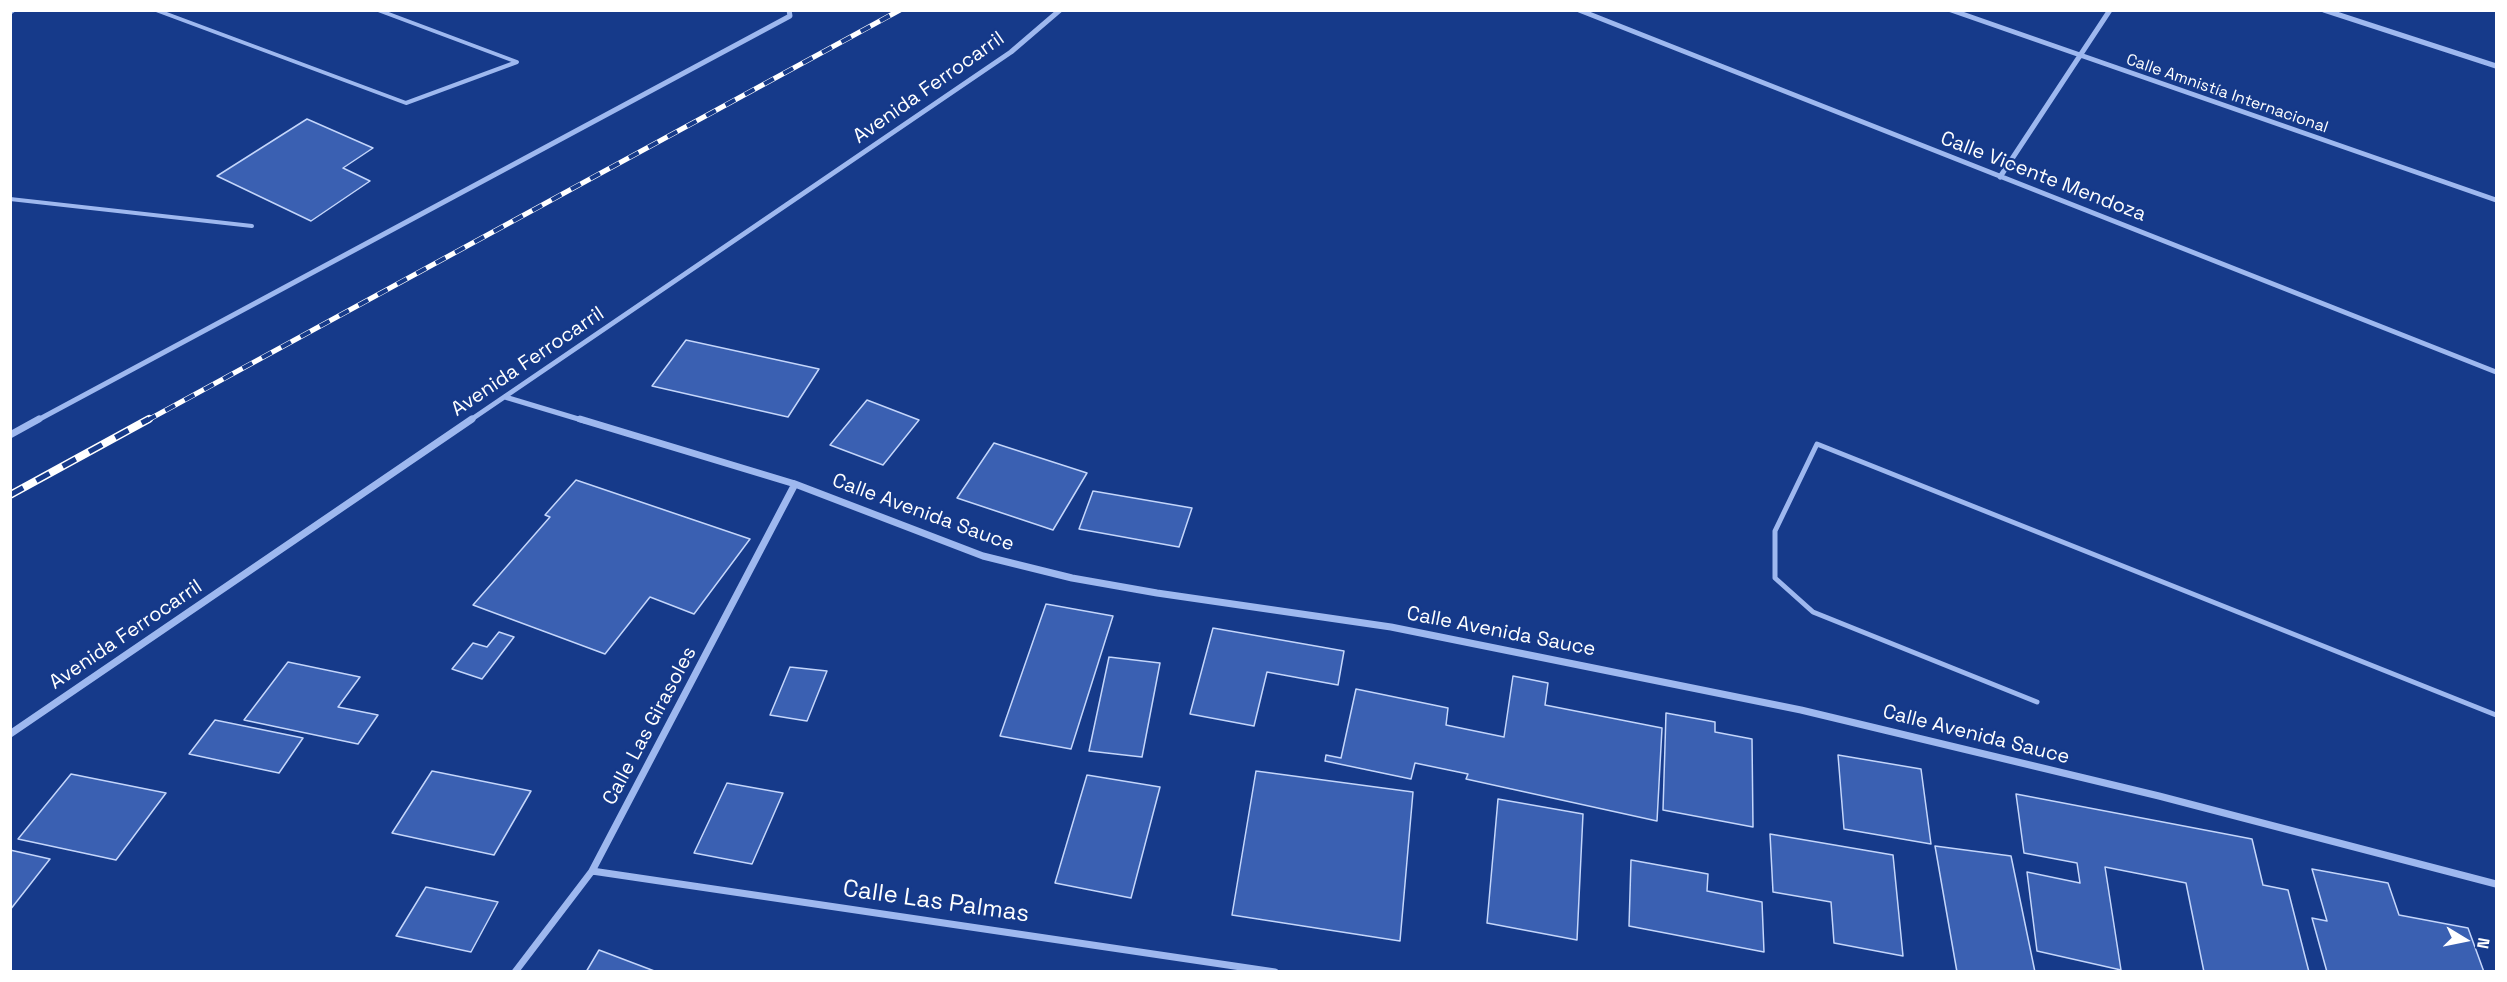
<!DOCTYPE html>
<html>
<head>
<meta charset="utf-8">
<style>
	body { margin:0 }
	#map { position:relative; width:2507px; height:982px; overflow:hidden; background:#163a8a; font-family:"Space Grotesk",sans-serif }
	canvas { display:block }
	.frame { position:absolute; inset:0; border:12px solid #fff; pointer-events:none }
	.north { position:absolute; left:2435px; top:910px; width:60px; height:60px; -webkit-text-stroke:4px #163a8a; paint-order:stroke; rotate:100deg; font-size:16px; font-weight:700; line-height:24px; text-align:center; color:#fff }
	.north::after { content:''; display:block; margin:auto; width:21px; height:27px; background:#fff; clip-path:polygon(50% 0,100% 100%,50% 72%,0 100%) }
</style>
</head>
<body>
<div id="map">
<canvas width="2507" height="982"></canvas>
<div class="frame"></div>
<div class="north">N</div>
</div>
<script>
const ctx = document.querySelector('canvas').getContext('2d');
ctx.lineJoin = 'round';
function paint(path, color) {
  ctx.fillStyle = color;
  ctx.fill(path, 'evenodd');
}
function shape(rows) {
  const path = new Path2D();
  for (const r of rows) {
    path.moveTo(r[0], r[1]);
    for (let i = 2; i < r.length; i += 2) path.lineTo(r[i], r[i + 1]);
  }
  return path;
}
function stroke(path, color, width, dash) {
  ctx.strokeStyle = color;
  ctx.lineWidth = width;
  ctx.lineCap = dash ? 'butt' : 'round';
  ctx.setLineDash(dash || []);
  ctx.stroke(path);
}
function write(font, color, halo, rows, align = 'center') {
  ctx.font = font + ' "Space Grotesk",sans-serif';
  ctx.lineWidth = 4.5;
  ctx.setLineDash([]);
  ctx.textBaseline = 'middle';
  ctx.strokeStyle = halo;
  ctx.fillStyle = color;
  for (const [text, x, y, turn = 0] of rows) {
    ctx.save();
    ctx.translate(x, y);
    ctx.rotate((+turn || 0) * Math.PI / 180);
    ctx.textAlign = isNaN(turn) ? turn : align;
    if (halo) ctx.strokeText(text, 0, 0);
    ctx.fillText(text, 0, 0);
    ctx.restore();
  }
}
const building = shape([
	[307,119,373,148,343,168,370,181,311,221,217,176,307,119],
	[686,340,819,369,788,417,652,386,686,340],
	[867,400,919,420,883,465,830,445,867,400],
	[994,443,1087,473,1053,530,957,498,994,443],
	[576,480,750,539,694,614,650,597,605,654,473,605,550,517,545,515,576,480],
	[1093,491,1192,508,1179,547,1079,529,1093,491],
	[1046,604,1113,616,1071,749,1000,736,1046,604],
	[1213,628,1344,651,1338,685,1267,672,1254,726,1190,714,1213,628],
	[499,632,514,637,482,679,452,669,473,643,487,647,499,632],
	[1109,657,1160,663,1142,757,1089,751,1109,657],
	[288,662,360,677,338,707,378,715,358,744,244,720,288,662],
	[790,667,827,671,807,721,770,715,790,667],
	[1513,676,1548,683,1545,705,1662,728,1657,821,1466,779,1468,774,1415,763,1411,779,1325,761,1326,755,1341,758,1356,689,1448,708,1446,725,1504,737,1513,676],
	[1666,713,1715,722,1715,732,1752,739,1753,827,1663,810,1666,713],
	[215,720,303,738,279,773,189,754,215,720],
	[1838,755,1921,769,1931,844,1844,829,1838,755],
	[432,771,531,791,494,855,392,833,432,771],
	[1256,771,1413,792,1400,941,1232,915,1256,771],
	[71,774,166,793,116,860,18,839,71,774],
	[1087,775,1160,787,1131,898,1055,883,1087,775],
	[727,783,783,793,752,864,694,853,727,783],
	[2016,794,2252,839,2263,885,2288,890,2309,972,2204,972,2186,883,2105,867,2121,970,2037,951,2027,872,2080,883,2077,863,2024,853,2016,794],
	[1498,799,1583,814,1577,940,1487,923,1498,799],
	[1770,834,1893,855,1903,956,1834,943,1831,902,1773,892,1770,834],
	[1935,846,2011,856,2035,972,1957,972,1935,846],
	[10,850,50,859,10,910,10,850],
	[1631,860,1708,874,1707,891,1762,902,1764,952,1629,926,1631,860],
	[2312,869,2388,883,2399,915,2468,928,2484,972,2327,972,2312,918,2327,921,2312,869],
	[426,887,498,902,471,952,396,936,426,887],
	[599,950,657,972,586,972,599,950]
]);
paint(building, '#3a60b2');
stroke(building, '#c4d6fb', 1.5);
stroke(shape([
	[156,10,406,103,517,62,378,10],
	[10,13,14,10],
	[10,199,252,226]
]), '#9eb8ef', 4);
stroke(shape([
	[2037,702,1813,612,1775,578,1775,531,1817,444,2496,715]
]), '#9eb8ef', 5);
stroke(shape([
	[1579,10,2496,372],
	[1951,10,2496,200],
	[2324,10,2496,66],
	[2000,177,2110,10],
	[505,397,585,421],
	[36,421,790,16,789,10],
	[469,421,1011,52,1060,10]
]), '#9eb8ef', 5);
stroke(shape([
	[580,419,795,484,983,556,1072,578,1157,593,1391,627,1801,710,2159,796,2496,884],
	[10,435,39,419],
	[10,734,472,419],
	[592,871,1275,972],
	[515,972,592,871,795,484]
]), '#9eb8ef', 7);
const railFar1 = shape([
	[146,421,900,10]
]);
const rail = shape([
	[10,495,149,419]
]);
stroke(railFar1, '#fff', 5);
stroke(rail, '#fff', 8);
stroke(railFar1, '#163a8a', 4, [11]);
stroke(rail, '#163a8a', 5, [15]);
write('16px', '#fff', '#163a8a', [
	["Calle Amnistía Internacional",2227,94,19]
]);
write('20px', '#fff', '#163a8a', [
	["Avenida Ferrocarril",929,88,-35],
	["Calle Vicente Mendoza",2043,177,21],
	["Avenida Ferrocarril",528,362,-34],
	["Calle Avenida Sauce",923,513,20],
	["Calle Avenida Sauce",1501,632,11],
	["Avenida Ferrocarril",126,635,-34],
	["Calle Las Girasoles",650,726,-62],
	["Calle Avenida Sauce",1976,735,14]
]);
write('24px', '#fff', '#163a8a', [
	["Calle Las Palmas",936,902,8]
]);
</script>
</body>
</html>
